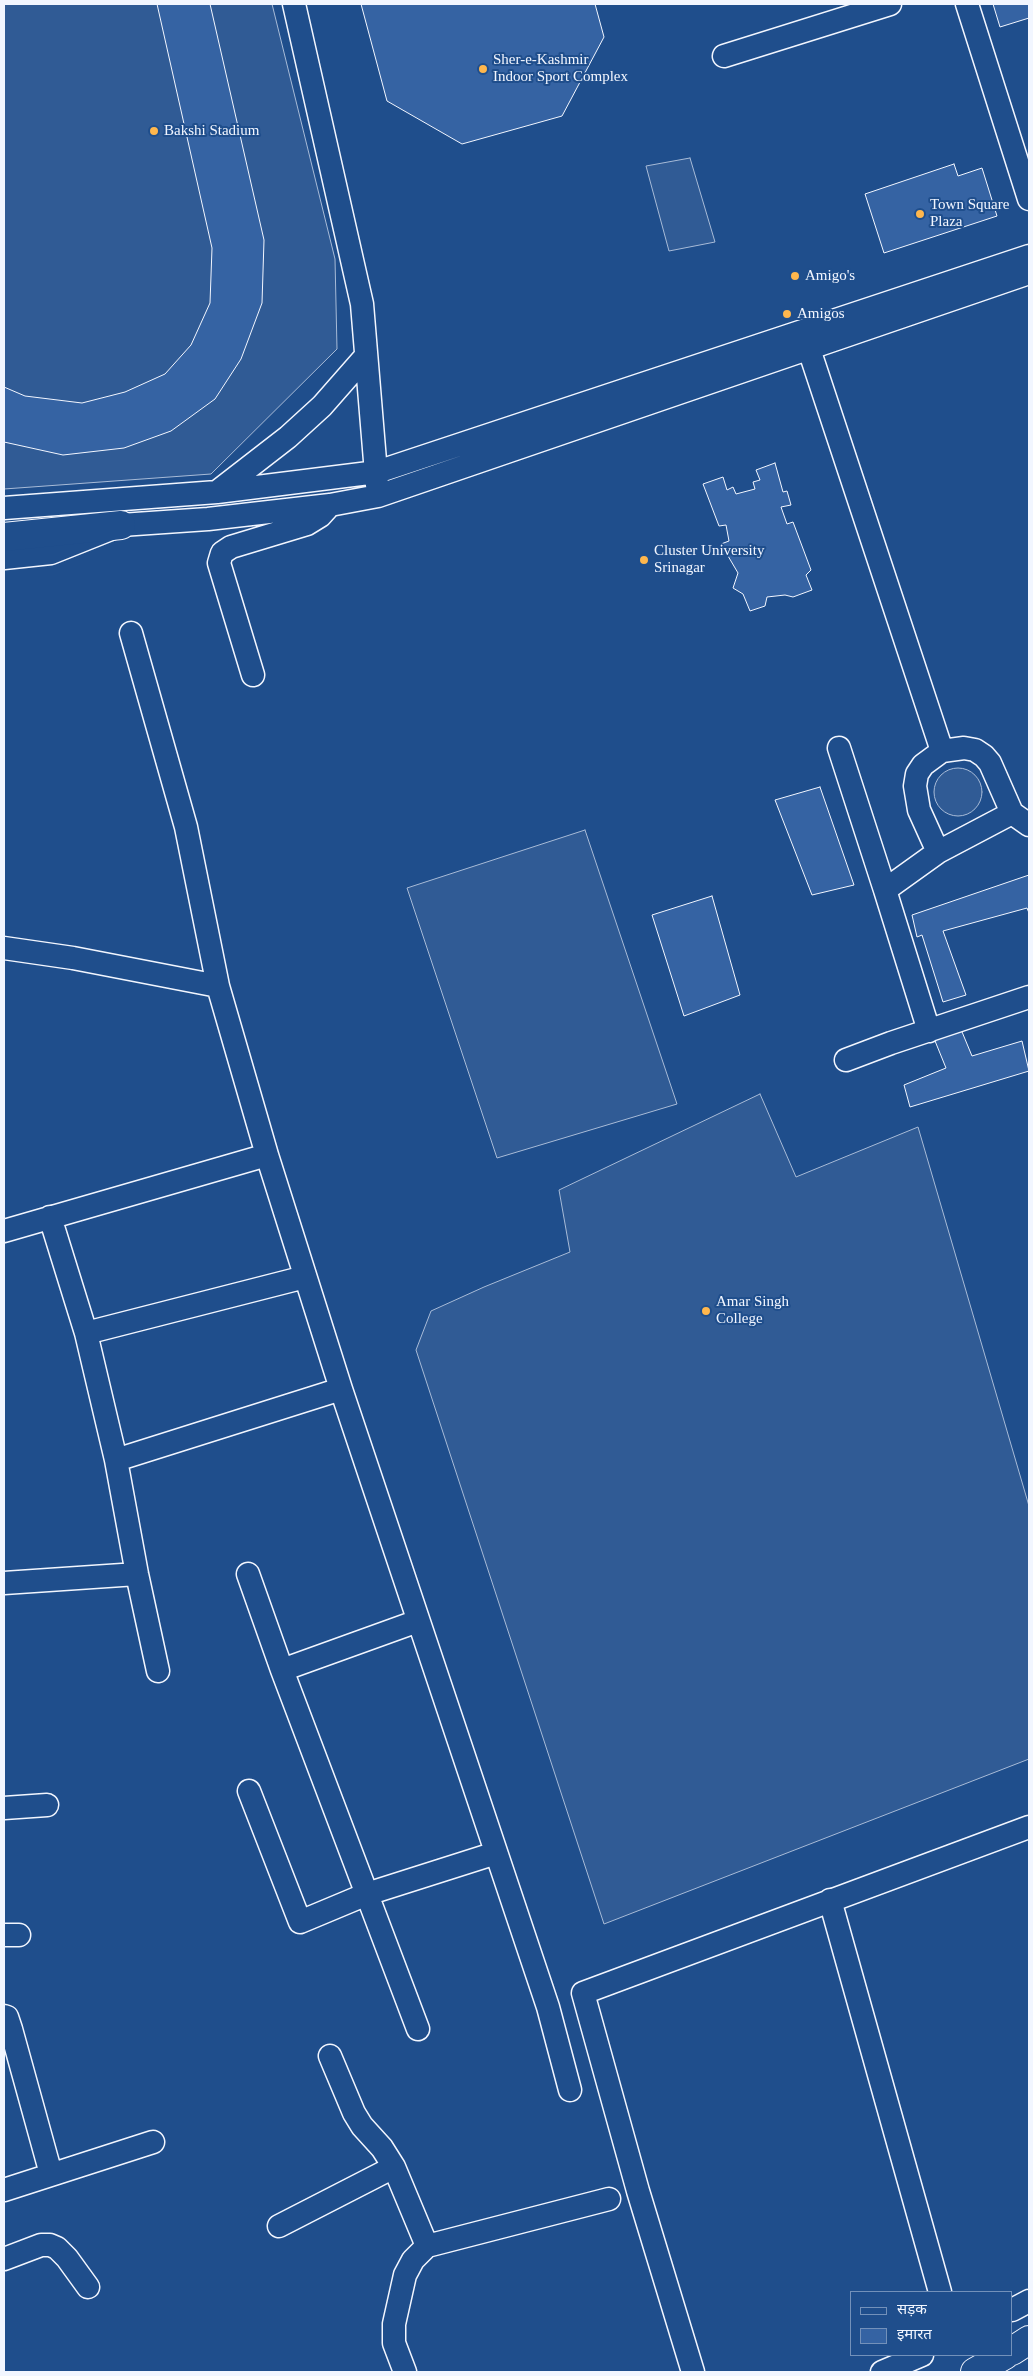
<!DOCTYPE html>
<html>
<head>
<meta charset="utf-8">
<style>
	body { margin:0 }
	#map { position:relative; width:1033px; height:2376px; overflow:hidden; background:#1f4e8c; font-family:Georgia,"Noto Sans Devanagari",serif }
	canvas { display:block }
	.frame { position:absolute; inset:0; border:5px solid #f2f6ff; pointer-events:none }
	.legend { position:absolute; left:850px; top:2291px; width:162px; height:65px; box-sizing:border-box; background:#1f4e8c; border:1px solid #7391ba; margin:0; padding:6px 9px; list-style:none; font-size:15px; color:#f2f6ff }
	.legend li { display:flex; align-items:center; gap:10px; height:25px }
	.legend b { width:25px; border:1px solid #7391ba }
</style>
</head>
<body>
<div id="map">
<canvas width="1033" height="2376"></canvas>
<div class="frame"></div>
<ul class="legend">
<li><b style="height:6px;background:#1f4e8c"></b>सड़क</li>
<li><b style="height:14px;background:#3563a3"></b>इमारत</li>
</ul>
</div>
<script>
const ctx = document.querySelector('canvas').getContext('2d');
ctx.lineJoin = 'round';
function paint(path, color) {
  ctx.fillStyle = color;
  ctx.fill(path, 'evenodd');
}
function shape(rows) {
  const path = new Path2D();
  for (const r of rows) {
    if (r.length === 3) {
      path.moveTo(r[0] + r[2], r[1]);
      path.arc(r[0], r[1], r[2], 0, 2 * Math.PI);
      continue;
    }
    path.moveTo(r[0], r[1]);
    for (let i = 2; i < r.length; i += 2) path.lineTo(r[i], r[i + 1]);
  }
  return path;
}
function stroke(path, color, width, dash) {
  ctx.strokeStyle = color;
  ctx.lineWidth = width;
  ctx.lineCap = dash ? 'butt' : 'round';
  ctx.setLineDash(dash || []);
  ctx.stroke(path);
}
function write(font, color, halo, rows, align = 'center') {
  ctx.font = font + ' Georgia,serif';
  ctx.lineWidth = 4;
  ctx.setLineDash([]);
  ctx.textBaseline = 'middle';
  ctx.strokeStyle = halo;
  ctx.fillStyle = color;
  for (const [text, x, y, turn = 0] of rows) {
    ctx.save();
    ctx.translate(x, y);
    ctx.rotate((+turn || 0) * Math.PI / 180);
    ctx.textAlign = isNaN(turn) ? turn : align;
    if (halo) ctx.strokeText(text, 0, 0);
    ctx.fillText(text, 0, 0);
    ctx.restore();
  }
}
const built = shape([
	[4,4,272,4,335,259,337,349,211,474,4,489,4,4],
	[690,158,715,242,669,251,646,166,690,158],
	[958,792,24],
	[585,830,677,1104,497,1158,407,888,585,830],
	[760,1094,796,1177,918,1127,1029,1506,1029,1759,604,1924,416,1350,431,1311,484,1287,570,1252,559,1190,760,1094]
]);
paint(built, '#305b95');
stroke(built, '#a8bbd7', 1);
const building = shape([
	[157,4,210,4,264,240,262,303,241,359,215,399,171,431,124,448,63,455,4,442,4,387,25,396,82,403,125,392,165,374,191,345,210,303,212,248,157,4],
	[361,4,595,4,604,37,562,116,462,144,387,101,361,4],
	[993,4,1029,4,1029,18,1000,27,993,4],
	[954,164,958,176,982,168,997,216,884,253,865,194,954,164],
	[775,463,783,492,787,491,791,505,781,507,787,524,793,522,811,570,806,575,812,590,793,597,785,595,767,597,765,606,750,611,743,594,733,588,738,573,721,544,729,541,726,525,719,526,703,484,723,477,727,490,733,487,736,494,755,489,753,482,760,480,756,470,775,463],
	[820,787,854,885,812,895,775,800,820,787],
	[1029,875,1029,913,1027,908,943,931,966,995,943,1002,922,935,917,937,912,915,1029,875],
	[712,896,740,995,684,1016,652,915,712,896],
	[960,1027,972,1056,1022,1041,1029,1071,910,1107,904,1085,946,1068,933,1036,960,1027]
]);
paint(building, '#3563a3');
stroke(building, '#f2f6ff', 1);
const minor = shape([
	[294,4,362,304,377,485],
	[967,4,1029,199],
	[724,56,890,4],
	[804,334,942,751],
	[217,492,288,437,322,406,365,357],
	[4,508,217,492,377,472,1029,256],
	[4,558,51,553,121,525,208,519,330,505,378,496,1029,273],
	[131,633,186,827,218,986,267,1155,341,1389,548,2007,570,2090],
	[253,675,219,563,222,553,231,547,307,524,320,516,330,505],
	[839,748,885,890],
	[938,852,919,810,915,786,917,774,923,765,942,751,964,748,975,750,984,756,990,763,1012,813],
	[4,948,73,958,218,986],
	[929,1031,885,890,938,852,1012,813,1029,825],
	[846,1060,891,1043,1029,997],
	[50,1217,86,1333,116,1460,137,1574,158,1671],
	[4,1231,267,1155],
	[86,1333,305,1277],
	[116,1460,341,1389],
	[248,1574,282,1670,418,2029],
	[4,1583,137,1574],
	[282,1670,418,1621],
	[249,1791,300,1922,367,1894,496,1853],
	[4,1808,47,1805],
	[830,1900,940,2292],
	[4,1935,19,1935],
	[4,2016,7,2017,11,2029,51,2174],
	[330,2056,354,2113,362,2126,382,2148,394,2167,427,2246,609,2199],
	[4,2190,153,2142],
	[279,2226,394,2167],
	[4,2259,41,2245,50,2245,57,2248,67,2258,88,2287],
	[1012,2310,1029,2301],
	[405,2372,394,2343,394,2324,405,2275,413,2260,427,2246],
	[693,2372,638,2191,583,1993,1029,1827],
	[882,2372,922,2355]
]);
const major = shape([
	[4,537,121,525],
	[1012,2351,1029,2340],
	[975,2372,1005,2355]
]);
stroke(minor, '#f2f6ff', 25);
stroke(major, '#f2f6ff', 30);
stroke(minor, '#1f4e8c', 22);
stroke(major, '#1f4e8c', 28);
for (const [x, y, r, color] of [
	[483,69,5,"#ffb74d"],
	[154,131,5,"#ffb74d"],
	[920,214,5,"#ffb74d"],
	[795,276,5,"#ffb74d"],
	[787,314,5,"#ffb74d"],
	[644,560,5,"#ffb74d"],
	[706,1311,5,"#ffb74d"]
]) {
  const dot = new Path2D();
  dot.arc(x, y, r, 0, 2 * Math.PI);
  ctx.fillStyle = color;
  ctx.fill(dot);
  stroke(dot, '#1f4e8c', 2);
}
write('15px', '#f2f6ff', '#1f4e8c', [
	["Sher-e-Kashmir",493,60],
	["Indoor Sport Complex",493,77],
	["Bakshi Stadium",164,131],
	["Town Square",930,205],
	["Plaza",930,222],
	["Amigo's",805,276],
	["Amigos",797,314],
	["Cluster University",654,551],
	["Srinagar",654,568],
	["Amar Singh",716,1302],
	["College",716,1319]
], 'left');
</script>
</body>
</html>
